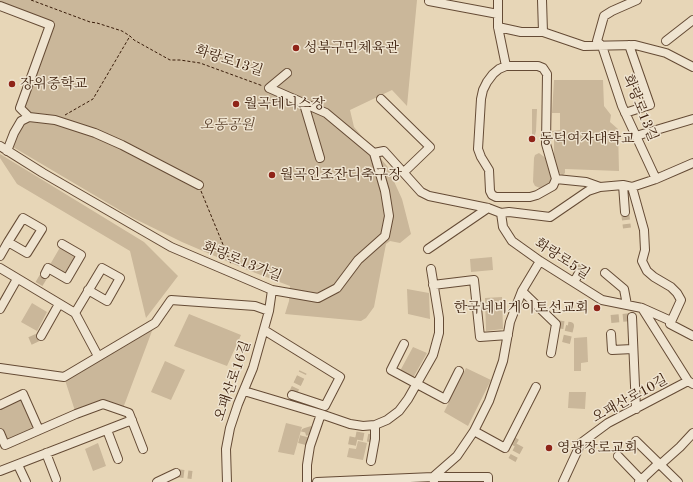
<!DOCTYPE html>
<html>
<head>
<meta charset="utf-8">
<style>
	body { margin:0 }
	canvas { display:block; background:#e7d6b7 }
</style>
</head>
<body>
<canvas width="693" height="482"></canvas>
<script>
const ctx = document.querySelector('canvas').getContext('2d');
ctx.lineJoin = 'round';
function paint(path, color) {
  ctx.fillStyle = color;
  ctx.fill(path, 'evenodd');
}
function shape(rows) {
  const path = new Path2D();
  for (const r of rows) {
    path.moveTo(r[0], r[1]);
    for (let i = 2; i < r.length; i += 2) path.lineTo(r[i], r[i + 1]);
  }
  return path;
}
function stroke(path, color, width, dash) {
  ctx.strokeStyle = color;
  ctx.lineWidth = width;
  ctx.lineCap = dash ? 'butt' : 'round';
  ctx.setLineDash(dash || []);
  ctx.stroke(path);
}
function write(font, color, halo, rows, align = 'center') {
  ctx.font = font + ' "Old Standard TT","Noto Serif KR",serif';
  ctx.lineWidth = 3;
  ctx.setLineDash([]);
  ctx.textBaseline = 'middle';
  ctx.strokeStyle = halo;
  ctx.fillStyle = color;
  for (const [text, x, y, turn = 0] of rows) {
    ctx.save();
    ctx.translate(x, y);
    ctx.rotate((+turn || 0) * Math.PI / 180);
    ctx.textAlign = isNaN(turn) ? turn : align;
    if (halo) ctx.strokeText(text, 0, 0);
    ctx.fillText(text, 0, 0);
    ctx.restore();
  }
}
paint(shape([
	[0,0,417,0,407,106,392,90,350,110,354,127,387,166,402,199,411,234,400,243,390,241,386,244,374,307,366,318,361,321,285,314,289,301,290,286,245,269,182,242,133,218,13,147,21,113,52,24,0,5],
	[554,80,603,80,604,106,611,115,610,122,618,129,619,171,565,169,565,173,563,175,559,173,554,164,554,136,552,131,560,130,560,113,552,113],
	[532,109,537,109,536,131,535,135,532,138],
	[539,153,547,159,553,179,552,182,540,188,535,186,533,182,534,158,535,155],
	[0,154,144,242,178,276,146,318,130,251,17,184,0,158],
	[62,244,81,255,67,279,48,268],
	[492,257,493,270,471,272,470,259],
	[407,289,429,293,430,319,408,314],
	[502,297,503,329,486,331,485,298],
	[32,303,47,312,37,331,21,322],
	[189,314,241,335,227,366,174,346],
	[155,323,122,411,103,404,76,414,64,377],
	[587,337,588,362,581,363,581,371,574,371,574,338],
	[413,347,427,353,413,378,400,371],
	[165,361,185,370,171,400,151,392],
	[466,368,491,380,468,426,444,412],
	[569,392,586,392,585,409,568,408],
	[23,394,39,430,5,445,0,433,0,405],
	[286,423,302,427,294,455,278,452],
	[358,441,367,443,363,460,347,457,349,448,356,449],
	[98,443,106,466,93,471,85,449]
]), '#cab79a');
stroke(shape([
	[625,212,627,228],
	[579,273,583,264],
	[39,284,45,274],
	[611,319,632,317],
	[556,324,570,326,566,343],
	[30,341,41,336],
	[292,395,303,372],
	[510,439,520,445,512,460],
	[302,444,305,432,315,429],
	[352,445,354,435,375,439],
	[176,473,192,475]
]), '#c4b194', 8, [8, 4]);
const minor = shape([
	[498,0,498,27,506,66,538,66,543,68,547,74,546,144,556,179,553,186,537,195,530,197,496,197,492,195,490,191,489,170,481,157,478,149,481,99,483,90,487,82,493,74,499,69,506,66],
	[542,0,543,32],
	[637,0,612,11,604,16,597,41,602,46,622,106,656,179],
	[429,1,498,14],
	[0,6,50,25,20,108,29,117],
	[498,27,521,32,543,32,584,46,635,45,666,53,693,67],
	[666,41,693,20],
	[287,73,269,88,326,113,374,153],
	[381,99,430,147,404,172],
	[304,104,320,158],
	[625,113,650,105,629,45],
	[636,136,693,119],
	[0,146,43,173,171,247,272,290,318,298,337,288,358,260,385,236,389,216,385,191,374,153],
	[7,151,14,133,21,121,29,117,55,120,95,133,122,145,199,185],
	[374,153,384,151,421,192,429,196,488,208,501,213,509,212,550,217,588,191,600,187,623,185,632,187,656,179,693,163],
	[556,179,586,182,600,187],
	[623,185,625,212],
	[632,187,644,230,645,250,642,261,647,271,654,277,671,287,677,293,681,300,670,324,693,336],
	[501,213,503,227,512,241,540,261,602,300,642,308,688,381,693,384],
	[428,249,488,208],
	[0,256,8,242,23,218,42,229,27,253,8,242],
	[0,268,75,313,98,356],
	[605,273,624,289,627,305],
	[45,274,48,268,67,279,81,255,62,244],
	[574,282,579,273],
	[433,285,474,280,480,337,508,335],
	[522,291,556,324,551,353],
	[642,308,671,321],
	[0,309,17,279],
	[75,313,102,268,120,278,107,301,88,290],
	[632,317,636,409],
	[264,330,340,377,325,406,292,395],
	[611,334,612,350,633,349],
	[41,336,59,304],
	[404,344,391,370,445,399,459,371],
	[0,368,64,377,155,323,171,300,255,306,269,311],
	[244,391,321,414,310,446,307,465,307,482],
	[0,405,23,394,39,430],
	[321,414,350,424,363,426,375,425,387,420,399,411,408,399,433,355,439,333,439,318,431,269],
	[107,430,118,459],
	[474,431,505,448,536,387],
	[0,433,5,445,76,414,103,404,129,413,143,449],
	[636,441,678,482],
	[46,453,56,479],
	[618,456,643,482],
	[371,461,375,439,375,425],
	[18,465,26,482],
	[0,471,132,420],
	[433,477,457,456,474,431,489,401,503,361,510,322,522,291,540,261],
	[433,477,488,477,488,482],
	[157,482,176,473],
	[227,482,226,449,230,428,238,404,253,368,269,311,272,290],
	[317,482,433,477,434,482],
	[563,482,581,443,608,423,688,381],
	[639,482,657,465,662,463,680,447,693,433]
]);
stroke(minor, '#654b35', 10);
stroke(shape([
	[31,0,90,22,97,23,122,31,130,36,134,40,170,60,180,60,200,63,263,86],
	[65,115,93,99,130,36],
	[201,191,231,264]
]), '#3a1d0a', 1, [3, 2]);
stroke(minor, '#efe4d0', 8);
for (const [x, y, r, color] of [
	[296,48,4,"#8f2418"],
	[12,84,4,"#8f2418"],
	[236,104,4,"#8f2418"],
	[532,139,4,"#8f2418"],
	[272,175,4,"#8f2418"],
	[597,308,4,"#8f2418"],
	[549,448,4,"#8f2418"]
]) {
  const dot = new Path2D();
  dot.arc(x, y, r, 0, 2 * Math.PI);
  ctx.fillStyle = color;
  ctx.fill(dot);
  stroke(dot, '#efe4d0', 1.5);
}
write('14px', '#3a1d0a', '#efe4d0', [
	["성북구민체육관",304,48],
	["장위중학교",20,84],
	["월곡테니스장",244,104],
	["동덕여자대학교",540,139],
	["월곡인조잔디축구장",280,175],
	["한국네비게이토선교회",589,308,"right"],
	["영광장로교회",557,448]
], 'left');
write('14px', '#3a1d0a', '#efe4d0', [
	["화랑로13길",229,61,18],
	["화랑로13길",640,108,68],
	["화랑로5길",562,259,33],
	["화랑로13가길",242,262,22],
	["오패산로16길",233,381,-71],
	["오패산로10길",630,399,-29]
]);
write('italic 14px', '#5e442e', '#efe4d0', [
	["오동공원",227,125]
]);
</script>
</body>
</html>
